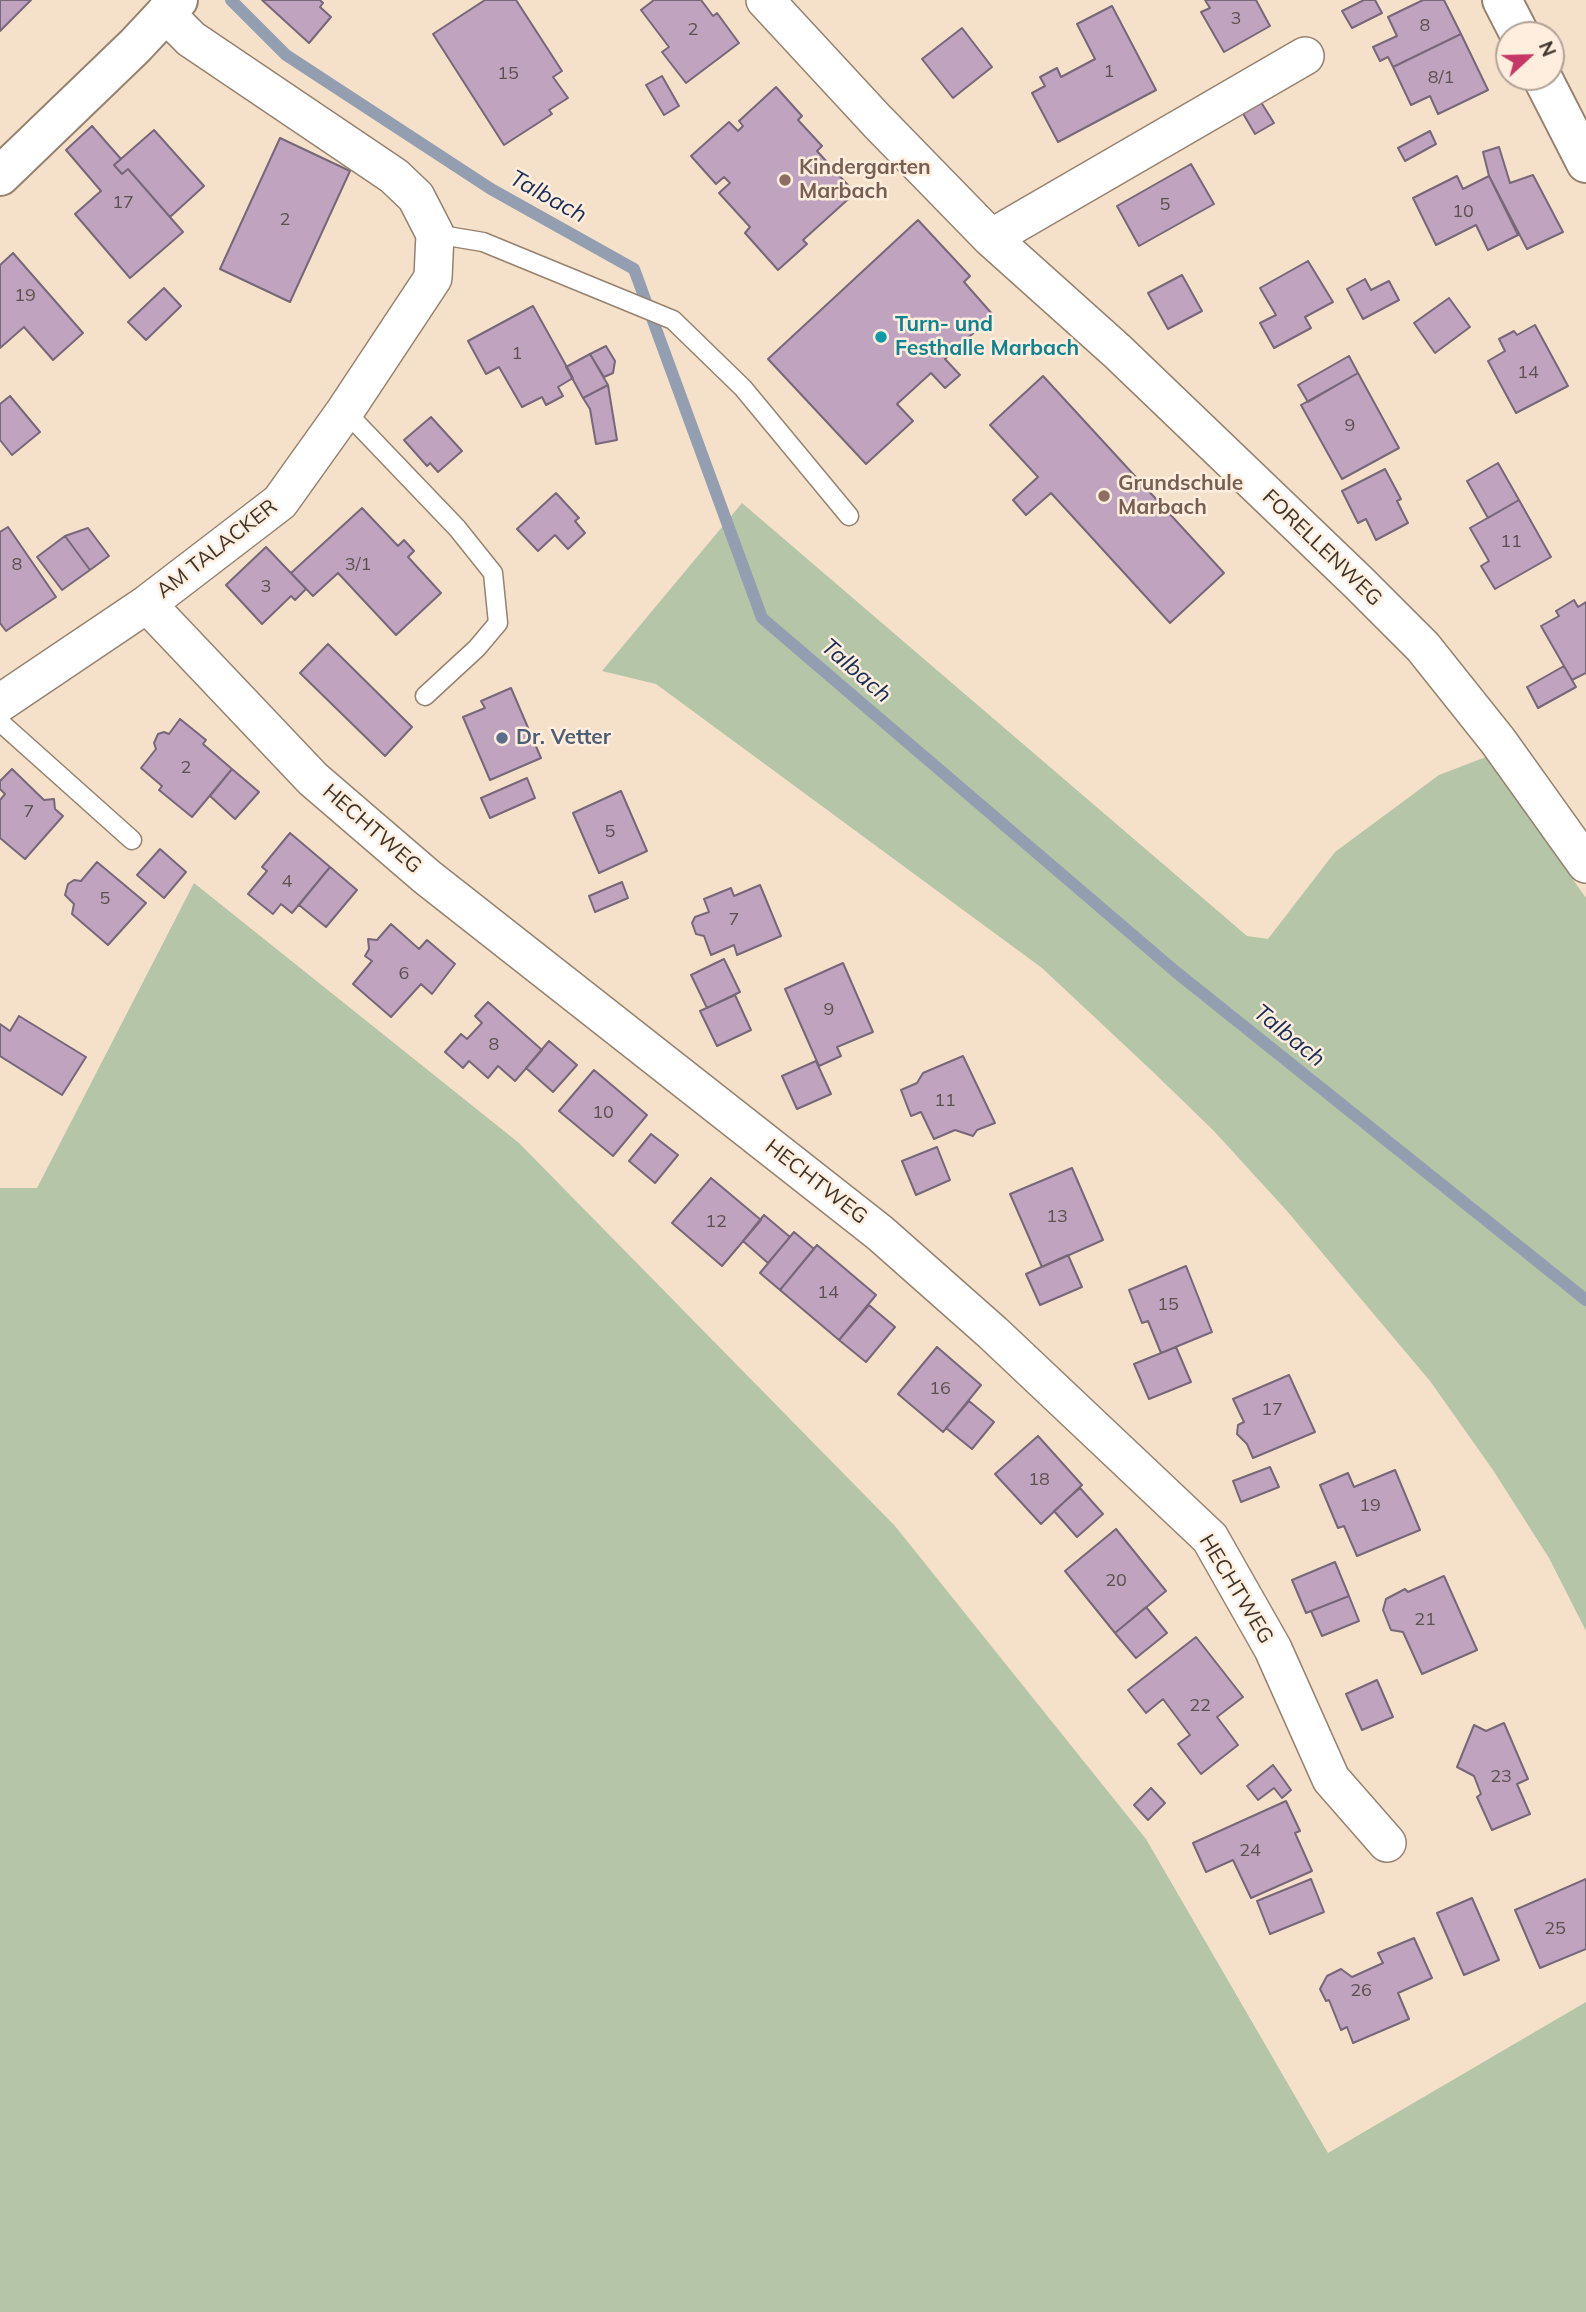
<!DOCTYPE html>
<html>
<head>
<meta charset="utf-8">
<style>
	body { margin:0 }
	#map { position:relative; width:1586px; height:2312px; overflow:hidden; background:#f5e0ca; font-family:Mulish,sans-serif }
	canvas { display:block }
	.north { position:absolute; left:1495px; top:21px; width:70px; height:70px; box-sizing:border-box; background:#fed; border:2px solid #b1a496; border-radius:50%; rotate:68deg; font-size:19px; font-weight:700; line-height:28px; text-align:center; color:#3c342b }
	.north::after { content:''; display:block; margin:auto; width:24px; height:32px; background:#c63865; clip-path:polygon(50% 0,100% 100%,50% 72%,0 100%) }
</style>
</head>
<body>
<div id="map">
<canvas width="1586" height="2312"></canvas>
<div class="north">N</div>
</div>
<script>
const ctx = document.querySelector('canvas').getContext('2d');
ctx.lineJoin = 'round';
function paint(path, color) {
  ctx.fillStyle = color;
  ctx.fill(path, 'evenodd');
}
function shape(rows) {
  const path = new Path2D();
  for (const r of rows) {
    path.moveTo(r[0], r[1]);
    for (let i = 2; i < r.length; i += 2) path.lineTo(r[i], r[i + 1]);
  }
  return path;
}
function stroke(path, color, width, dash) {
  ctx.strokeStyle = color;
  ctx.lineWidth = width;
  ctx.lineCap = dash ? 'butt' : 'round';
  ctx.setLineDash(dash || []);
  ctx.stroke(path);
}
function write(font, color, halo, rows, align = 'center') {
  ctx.font = font + ' Mulish,sans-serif';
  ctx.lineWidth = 5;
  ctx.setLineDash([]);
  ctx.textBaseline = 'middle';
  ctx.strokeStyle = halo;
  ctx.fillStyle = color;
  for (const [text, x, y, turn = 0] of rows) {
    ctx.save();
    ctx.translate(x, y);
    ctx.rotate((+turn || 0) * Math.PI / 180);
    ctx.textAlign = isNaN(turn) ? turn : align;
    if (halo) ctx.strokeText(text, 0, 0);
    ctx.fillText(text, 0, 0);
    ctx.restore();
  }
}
paint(shape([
	[742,503,1247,936,1268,939,1335,852,1439,775,1486,757,1586,898,1586,1631,1549,1558,1493,1470,1430,1381,1287,1211,1213,1130,1151,1070,1042,968,656,684,602,671],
	[194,883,519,1143,895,1526,1146,1839,1328,2153,1586,2002,1586,2312,0,2312,0,1188,37,1188]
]), '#b5c5a7');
stroke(shape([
	[231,0,286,55,491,189,634,269,762,618,1176,972,1586,1300]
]), '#939eb1', 12);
const building = shape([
	[0,0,31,0,0,31,0,0],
	[262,0,320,0,323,3,320,7,331,17,309,43,262,0],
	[485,0,516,0,562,71,553,77,568,98,549,110,552,114,504,145,433,34,485,0],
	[654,0,701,0,713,16,717,13,739,43,686,83,662,52,669,47,641,10,654,0],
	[1205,0,1256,0,1270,26,1224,52,1201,12,1210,8,1205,0],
	[1364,0,1375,0,1382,13,1352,28,1342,11,1364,0],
	[1423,0,1444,0,1461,34,1393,67,1388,57,1380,61,1373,47,1397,36,1388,17,1423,0],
	[1112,6,1156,90,1058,142,1032,93,1045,86,1040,77,1057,68,1061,77,1095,59,1077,24,1112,6],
	[962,28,992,67,953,98,922,59,962,28],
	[1461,34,1488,90,1438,114,1430,96,1411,105,1393,67,1461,34],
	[662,76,679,106,664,115,646,85,662,76],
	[776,87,802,116,798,120,822,146,817,151,855,193,803,240,807,244,778,270,745,233,750,227,719,193,730,183,724,177,716,184,691,156,729,122,738,131,743,126,739,121,776,87],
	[1259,99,1274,123,1255,134,1241,110,1259,99],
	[92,126,121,159,114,165,122,174,128,169,183,232,130,278,75,214,101,191,66,150,92,126],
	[154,130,204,186,170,217,128,169,122,174,114,165,154,130],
	[1430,131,1436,144,1405,161,1398,148,1430,131],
	[280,138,350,171,290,302,220,269,280,138],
	[1499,147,1510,183,1533,175,1563,232,1527,249,1489,176,1483,152,1499,147],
	[1191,164,1214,204,1139,246,1117,206,1191,164],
	[1457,176,1463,189,1489,176,1518,235,1488,250,1476,225,1436,245,1413,198,1457,176],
	[918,220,970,276,964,282,993,315,945,359,960,375,945,388,931,373,897,404,913,421,866,464,768,359,918,220],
	[13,253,83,333,53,360,24,327,0,348,0,265,13,253],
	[1308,261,1333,302,1305,317,1311,328,1274,348,1260,323,1276,315,1260,288,1308,261],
	[1182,275,1202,311,1168,329,1148,293,1182,275],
	[1365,279,1371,290,1389,281,1399,300,1363,319,1347,289,1365,279],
	[164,288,181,306,146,340,128,322,164,288],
	[1449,298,1470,327,1435,353,1414,323,1449,298],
	[533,306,573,378,558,387,563,396,546,405,542,397,522,407,499,367,486,374,468,341,533,306],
	[1535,325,1568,386,1516,413,1488,361,1505,351,1499,339,1514,331,1517,335,1535,325],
	[606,346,615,361,613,373,604,377,590,354,606,346],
	[590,354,608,385,583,398,566,367,590,354],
	[1349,356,1358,373,1308,402,1298,385,1349,356],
	[1358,373,1399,448,1342,479,1301,405,1358,373],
	[1043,376,1224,573,1170,623,1051,493,1026,515,1013,500,1038,477,990,425,1043,376],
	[608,385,617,440,596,444,590,409,583,398,608,385],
	[10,396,40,432,12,455,0,440,0,404,10,396],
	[431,417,462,451,438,472,430,463,427,466,404,440,431,417],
	[1498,463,1519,500,1488,518,1467,481,1498,463],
	[1385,469,1401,499,1397,501,1408,523,1376,540,1366,519,1358,523,1342,491,1385,469],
	[556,493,579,518,575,521,585,533,568,549,555,535,538,551,517,529,556,493],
	[1519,500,1551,557,1495,589,1481,566,1489,561,1470,528,1519,500],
	[362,508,398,546,404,540,414,551,408,557,441,593,396,635,338,573,313,596,291,573,362,508],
	[8,527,56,597,6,631,0,623,0,532,8,527],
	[88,528,109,556,90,570,65,536,88,528],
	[65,536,90,570,62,590,37,557,65,536],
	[266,547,306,589,295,600,291,596,262,624,226,585,266,547],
	[1574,600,1578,607,1586,602,1586,673,1572,680,1541,626,1559,616,1556,611,1574,600],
	[328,644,412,727,385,756,300,673,328,644],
	[1564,666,1576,687,1538,708,1527,687,1564,666],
	[511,688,541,758,490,780,463,717,485,708,481,701,511,688],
	[180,719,206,740,203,744,232,769,192,817,159,790,162,786,141,768,156,749,154,743,158,734,164,732,169,734,180,719],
	[12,769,44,800,54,799,55,809,63,816,25,859,0,838,0,800,5,794,0,789,0,781,12,769],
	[232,769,259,792,235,819,210,796,232,769],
	[527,778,535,798,490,818,481,798,527,778],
	[621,791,647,851,599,873,573,813,621,791],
	[290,833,330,867,292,913,281,904,273,914,248,894,267,871,262,867,290,833],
	[160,849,186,872,164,898,137,875,160,849],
	[97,862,146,903,108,945,72,914,74,904,65,895,68,884,74,880,81,881,97,862],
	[330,867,357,890,326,927,299,905,330,867],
	[622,882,628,898,595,912,589,896,622,882],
	[760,885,781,936,737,955,734,945,711,955,704,936,696,934,692,923,695,917,709,912,704,899,731,888,734,896,760,885],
	[391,924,419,949,427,940,455,964,432,994,421,984,391,1017,353,984,372,961,365,956,369,949,368,939,377,940,391,924],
	[724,959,740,992,707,1008,691,975,724,959],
	[843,963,873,1032,837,1047,841,1056,819,1066,785,989,843,963],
	[735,995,751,1030,717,1046,700,1011,735,995],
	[488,1002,542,1050,515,1081,498,1066,488,1078,469,1061,463,1068,445,1052,461,1034,467,1039,482,1023,475,1016,488,1002],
	[19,1016,86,1057,62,1095,0,1056,0,1024,10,1031,19,1016],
	[549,1041,577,1065,553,1092,526,1068,549,1041],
	[963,1056,995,1123,977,1130,973,1136,955,1130,934,1139,921,1112,911,1116,901,1090,917,1083,923,1073,963,1056],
	[816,1061,831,1094,797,1109,782,1076,816,1061],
	[594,1070,647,1115,613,1156,559,1111,594,1070],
	[651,1134,678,1155,655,1183,629,1161,651,1134],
	[937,1147,950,1180,916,1195,902,1161,937,1147],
	[1072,1168,1103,1240,1042,1267,1010,1194,1072,1168],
	[711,1178,761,1220,722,1266,672,1223,711,1178],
	[764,1215,790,1237,768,1263,743,1241,764,1215],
	[794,1232,814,1249,780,1290,760,1273,794,1232],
	[817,1245,876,1295,839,1340,780,1290,817,1245],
	[1068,1255,1082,1287,1040,1305,1026,1274,1068,1255],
	[1186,1266,1212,1332,1161,1353,1148,1321,1142,1323,1129,1290,1186,1266],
	[869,1305,895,1327,866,1362,839,1340,869,1305],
	[937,1347,981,1385,943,1432,898,1394,937,1347],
	[1176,1347,1191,1382,1149,1399,1134,1364,1176,1347],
	[1289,1375,1315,1432,1253,1458,1247,1444,1237,1434,1238,1425,1244,1422,1233,1399,1289,1375],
	[969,1401,994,1422,972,1449,946,1428,969,1401],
	[1038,1436,1082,1485,1041,1524,995,1474,1038,1436],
	[1270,1467,1279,1487,1241,1502,1233,1481,1270,1467],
	[1395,1470,1420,1530,1357,1556,1344,1526,1338,1528,1320,1485,1348,1473,1354,1487,1395,1470],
	[1080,1488,1103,1514,1077,1537,1054,1511,1080,1488],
	[1116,1529,1166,1591,1115,1633,1065,1571,1116,1529],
	[1335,1562,1349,1596,1306,1613,1292,1580,1335,1562],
	[1444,1576,1477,1650,1422,1674,1403,1632,1391,1630,1383,1610,1386,1599,1405,1589,1408,1592,1444,1576],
	[1349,1596,1359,1621,1322,1636,1311,1611,1349,1596],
	[1146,1607,1167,1633,1136,1658,1115,1633,1146,1607],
	[1196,1637,1243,1697,1217,1717,1238,1745,1201,1774,1178,1744,1190,1735,1163,1699,1146,1713,1128,1690,1196,1637],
	[1377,1680,1393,1717,1362,1730,1346,1694,1377,1680],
	[1504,1723,1528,1779,1517,1784,1530,1814,1492,1830,1477,1797,1481,1794,1474,1776,1457,1767,1474,1725,1486,1731,1504,1723],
	[1273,1765,1291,1790,1282,1798,1274,1788,1258,1800,1247,1786,1273,1765],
	[1151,1788,1165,1803,1148,1820,1134,1805,1151,1788],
	[1286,1801,1300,1831,1295,1833,1312,1871,1251,1898,1233,1860,1206,1872,1193,1843,1286,1801],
	[1311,1879,1324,1912,1270,1934,1257,1901,1311,1879],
	[1586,1879,1586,1949,1540,1968,1515,1910,1586,1879],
	[1472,1898,1499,1960,1464,1975,1437,1913,1472,1898],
	[1414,1938,1432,1978,1398,1993,1409,2019,1353,2043,1347,2027,1341,2030,1329,2000,1326,2001,1320,1989,1327,1976,1341,1969,1352,1977,1383,1963,1378,1953,1414,1938]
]);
paint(building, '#bfa3bf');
stroke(building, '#786679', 2);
const service = shape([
	[435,234,483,242,673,320,743,388,849,516],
	[345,411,457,528,493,573,498,623,477,648,425,696],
	[0,722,132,840]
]);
const minor = shape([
	[765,0,877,121,991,238,1117,351,1358,582,1423,647,1498,741,1586,864],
	[991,238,1305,56],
	[147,604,313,779,427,877,880,1233,993,1333,1210,1538,1273,1649,1331,1779,1387,1843],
	[0,703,147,604,280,502,345,411,433,278,435,234,416,197,394,176,191,39,165,13]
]);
const tertiary = shape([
	[1502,0,1520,35],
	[1542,77,1586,163]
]);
const secondary = shape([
	[0,176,135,46,178,0]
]);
stroke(service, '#95826f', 21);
stroke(minor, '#95826f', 40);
stroke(tertiary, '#95826f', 42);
stroke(secondary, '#95826f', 42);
stroke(service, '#fff', 18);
stroke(minor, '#fff', 37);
stroke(tertiary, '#fff', 38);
stroke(secondary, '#fff', 38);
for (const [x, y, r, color] of [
	[785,180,7,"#8d6e63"],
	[881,337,7,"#0f9aa8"],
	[1104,496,7,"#8d6e63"],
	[502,738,7,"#5c6f8a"]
]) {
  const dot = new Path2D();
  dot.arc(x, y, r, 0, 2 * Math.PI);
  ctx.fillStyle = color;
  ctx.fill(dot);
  stroke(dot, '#fed', 2.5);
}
write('18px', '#5d5050', null, [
	["3",1236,19],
	["8",1425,26],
	["2",693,30],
	["1",1109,72],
	["15",508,74],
	["8/1",1441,78],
	["17",123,203],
	["5",1165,205],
	["10",1463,212],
	["2",285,220],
	["19",25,296],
	["1",517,354],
	["14",1528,373],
	["9",1350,426],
	["11",1511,542],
	["8",17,565],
	["3/1",358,565],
	["3",266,587],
	["2",186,768],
	["7",29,812],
	["5",610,832],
	["4",287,882],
	["5",105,899],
	["7",734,920],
	["6",404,974],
	["9",829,1010],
	["8",494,1045],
	["11",945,1101],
	["10",603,1113],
	["13",1057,1217],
	["12",716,1222],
	["14",828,1293],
	["15",1168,1305],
	["16",940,1389],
	["17",1272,1410],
	["18",1039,1480],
	["19",1370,1506],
	["20",1116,1581],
	["21",1425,1620],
	["22",1200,1706],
	["23",1501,1777],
	["24",1250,1851],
	["25",1555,1929],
	["26",1361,1991]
]);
write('bold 21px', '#785e54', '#fed', [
	["Kindergarten",799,168],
	["Marbach",799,192],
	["Grundschule",1118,484],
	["Marbach",1118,508]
], 'left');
write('bold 21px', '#0d838f', '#fed', [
	["Turn- und",895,325],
	["Festhalle Marbach",895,349]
], 'left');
write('21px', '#3c342b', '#fed', [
	["FORELLENWEG",1322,548,44],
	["AM TALACKER",217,549,-38],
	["HECHTWEG",372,829,41],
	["HECHTWEG",816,1182,38],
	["HECHTWEG",1236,1589,59]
]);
write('bold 21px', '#4e5e75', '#fed', [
	["Dr. Vetter",516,738]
], 'left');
write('italic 23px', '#162d56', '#fed', [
	["Talbach",548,197,29],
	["Talbach",856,671,41],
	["Talbach",1289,1036,39]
]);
</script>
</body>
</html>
